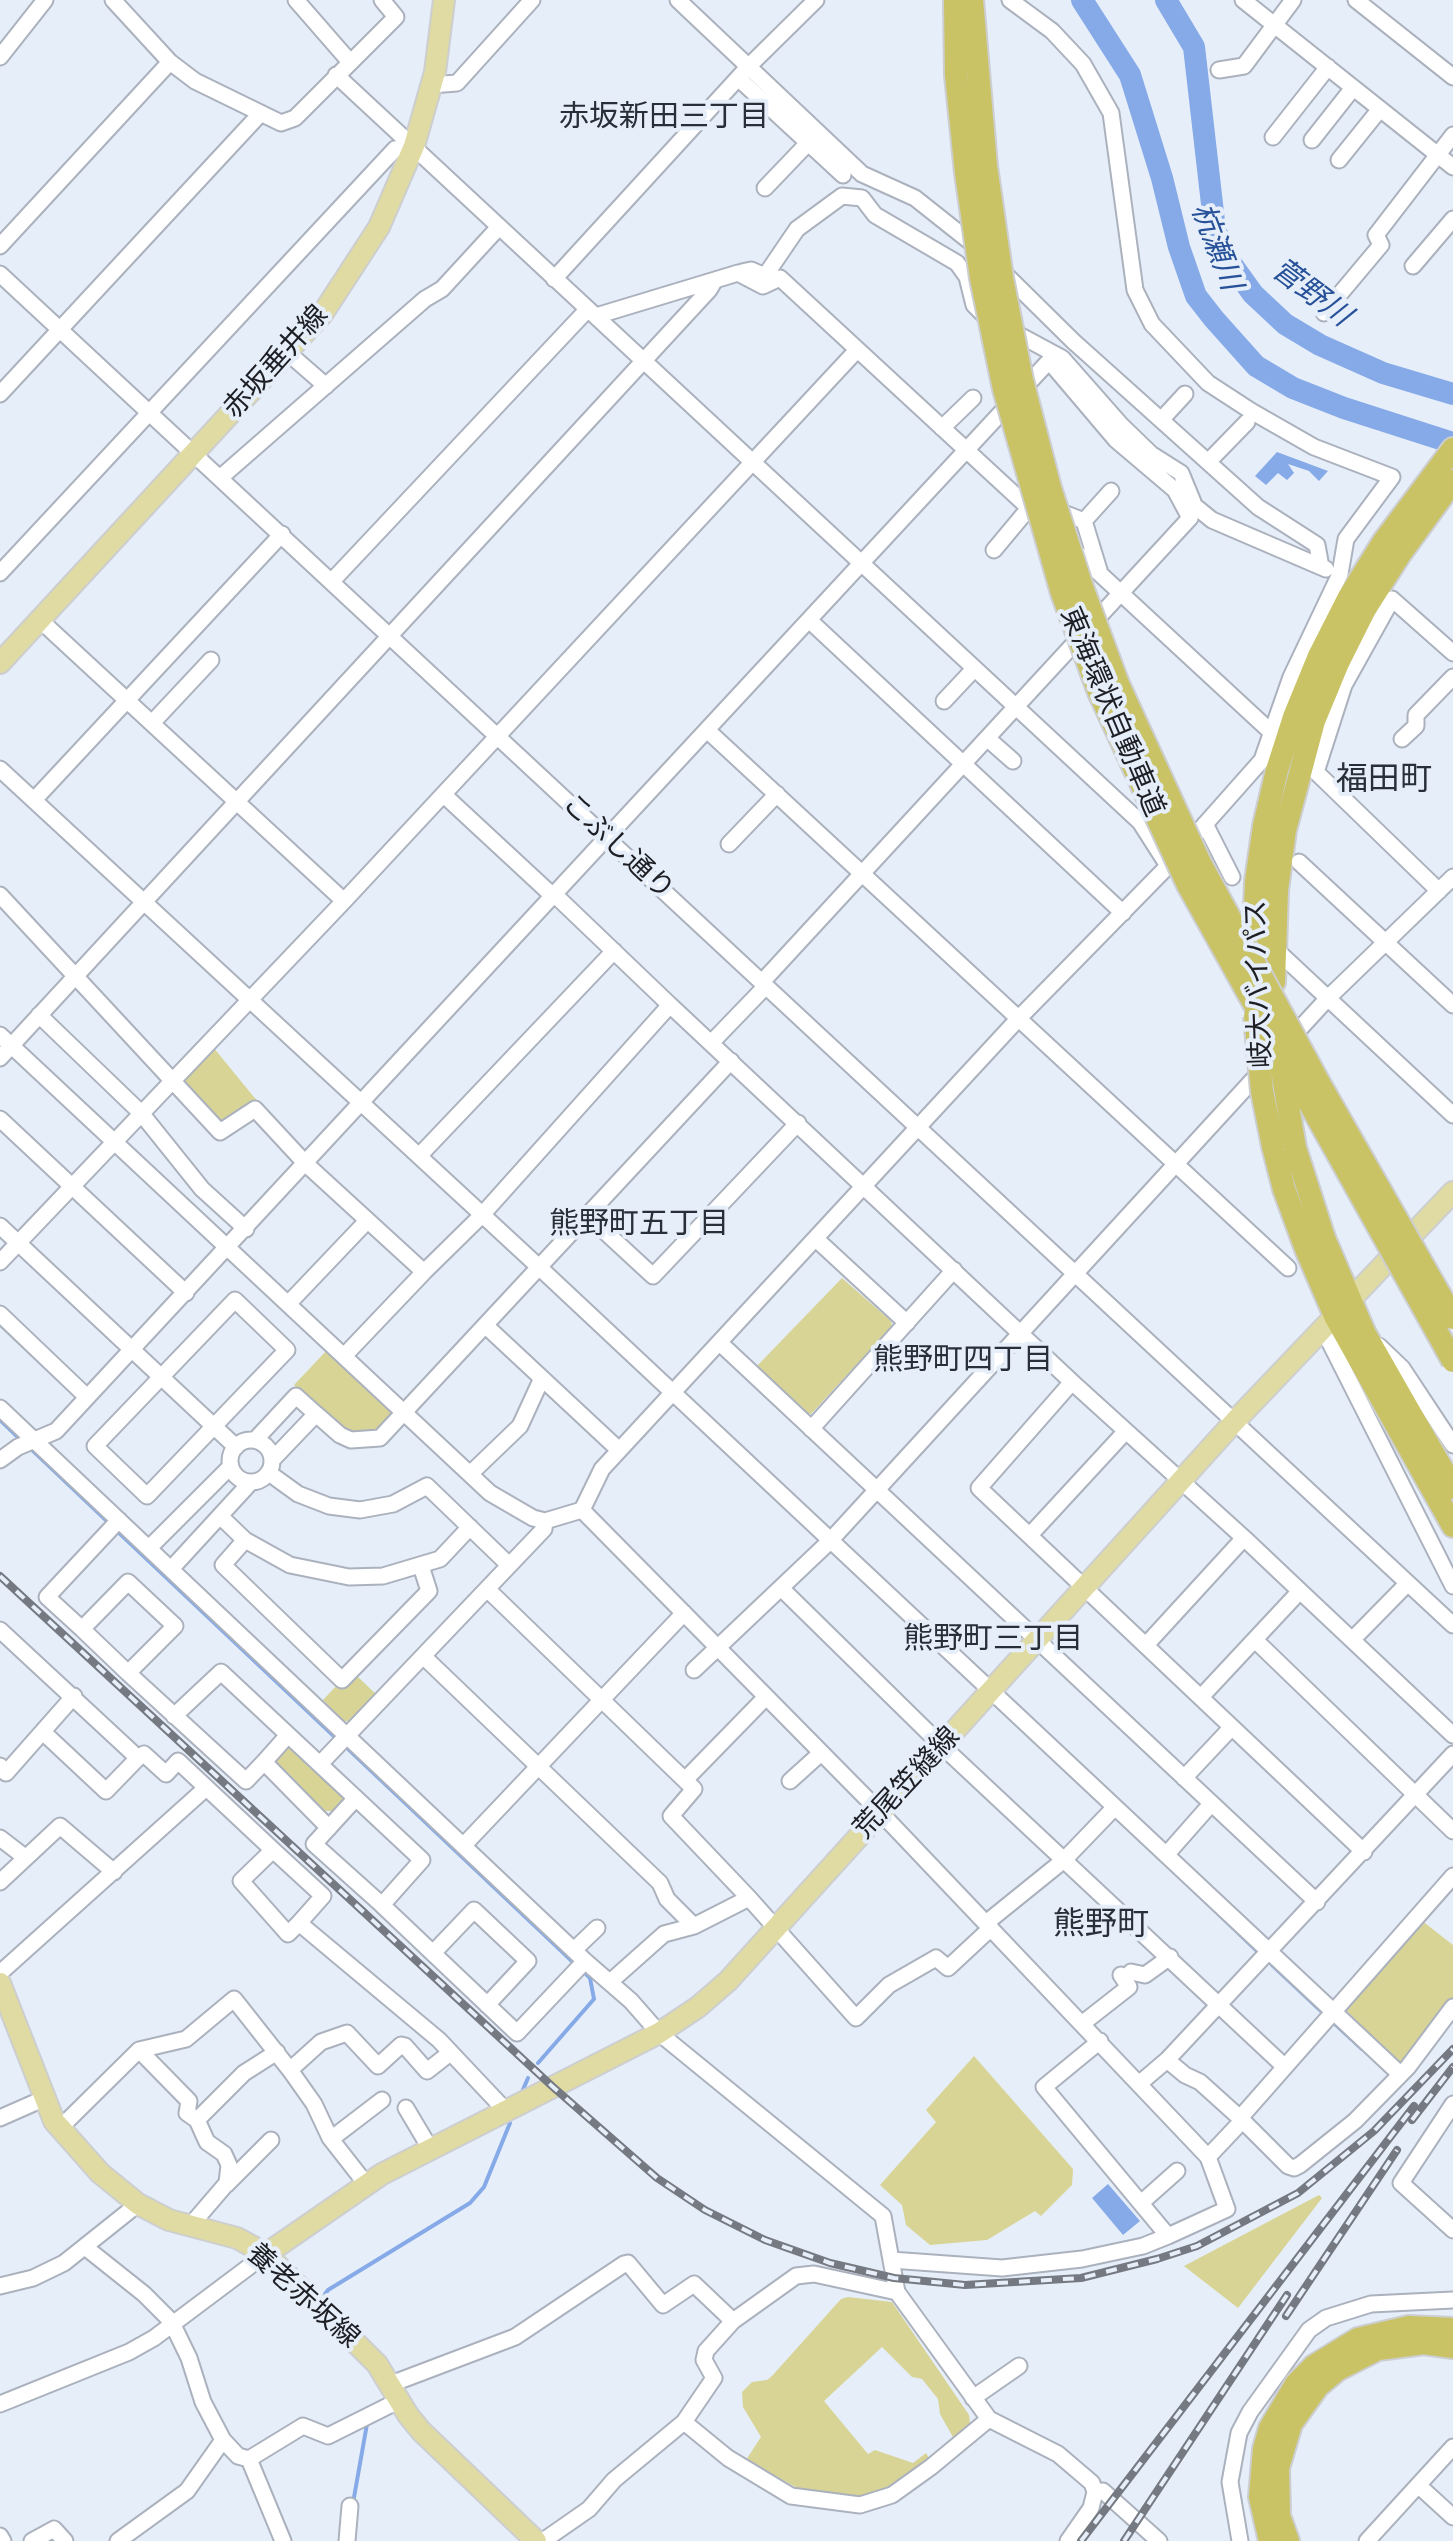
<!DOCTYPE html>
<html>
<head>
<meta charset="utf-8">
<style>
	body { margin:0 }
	canvas { display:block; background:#e6eefa }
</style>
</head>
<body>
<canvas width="1453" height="2541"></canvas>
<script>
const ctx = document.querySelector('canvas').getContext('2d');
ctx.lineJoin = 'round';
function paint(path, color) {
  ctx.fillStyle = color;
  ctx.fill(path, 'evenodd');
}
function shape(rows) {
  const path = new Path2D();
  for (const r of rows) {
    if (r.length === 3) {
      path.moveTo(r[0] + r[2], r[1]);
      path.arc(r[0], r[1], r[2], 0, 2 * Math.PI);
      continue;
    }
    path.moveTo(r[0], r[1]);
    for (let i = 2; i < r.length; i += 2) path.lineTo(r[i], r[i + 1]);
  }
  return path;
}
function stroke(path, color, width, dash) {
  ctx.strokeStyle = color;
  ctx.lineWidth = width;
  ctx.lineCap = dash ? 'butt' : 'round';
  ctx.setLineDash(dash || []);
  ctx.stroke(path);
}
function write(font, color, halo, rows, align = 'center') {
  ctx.font = font + ' Rubik,"Noto Sans JP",sans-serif';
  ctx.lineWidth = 8;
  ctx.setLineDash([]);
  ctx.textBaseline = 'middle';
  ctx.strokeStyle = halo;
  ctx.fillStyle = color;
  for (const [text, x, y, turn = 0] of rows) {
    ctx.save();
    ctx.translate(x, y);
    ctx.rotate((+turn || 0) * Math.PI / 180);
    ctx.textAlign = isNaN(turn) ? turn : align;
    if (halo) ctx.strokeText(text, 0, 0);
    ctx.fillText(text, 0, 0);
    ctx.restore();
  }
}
paint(shape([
	[213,1047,258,1102,223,1127,178,1084],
	[842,1278,891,1321,892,1326,811,1414,806,1413,756,1367],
	[328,1349,393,1408,392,1418,378,1432,361,1435,344,1432,294,1385],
	[357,1676,378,1696,354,1721,344,1721,323,1700,339,1683,350,1683],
	[286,1746,294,1746,343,1792,343,1800,332,1811,323,1811,276,1767,276,1757],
	[1421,1920,1453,1945,1453,1999,1406,2062,1398,2063,1344,2008],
	[974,2056,1073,2169,1072,2185,1041,2216,1035,2211,987,2240,930,2245,906,2225,902,2205,880,2185,936,2122,926,2110],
	[1319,2195,1322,2198,1238,2308,1184,2266],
	[848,2297,892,2302,969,2415,970,2423,954,2439,940,2414,938,2399,922,2379,912,2377,882,2347,824,2401,868,2454,875,2450,913,2463,926,2453,929,2458,887,2491,856,2499,803,2491,746,2460,761,2437,743,2407,742,2392,752,2382,767,2380,772,2376,841,2299]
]), '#d8d495');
paint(shape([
	[1277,452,1328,471,1319,481,1309,471,1288,464,1294,473,1287,480,1278,473,1266,485,1255,476],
	[1108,2184,1140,2221,1123,2235,1092,2198]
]), '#86aae7');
stroke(shape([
	[0,1420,22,1441],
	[29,1447,109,1523],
	[116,1530,338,1740],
	[345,1746,574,1963],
	[1201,1897,1256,1950],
	[1272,1965,1321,2011],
	[1336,2025,1362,2049],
	[538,2063,594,1999,590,1978,581,1969],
	[522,2092,528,2078],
	[322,2298,328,2290,470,2203,484,2187,510,2123],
	[353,2503,367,2424]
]), '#86aae7', 4);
stroke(shape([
	[1082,0,1130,75,1162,178,1179,247,1196,296,1214,319,1256,366,1293,388,1344,408,1453,443],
	[1166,0,1194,47,1215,230,1230,262,1253,294,1285,324,1320,345,1383,373,1453,394]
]), '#86aae7', 22);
const minor = shape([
	[113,0,170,62,195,81,281,123,295,118,396,17,382,0],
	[296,0,350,62],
	[678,0,862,174,915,198,978,248],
	[1243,0,1453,167],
	[1356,0,1453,77],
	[0,57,45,0],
	[1219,70,1244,66,1293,0],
	[336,75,1140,822,1165,861],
	[738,78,843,175],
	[431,85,457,83,532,0],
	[1273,137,1328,67],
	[1312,140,1353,88],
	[1339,160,1380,109],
	[765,188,809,142],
	[0,246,170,62],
	[1413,266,1453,219],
	[1002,271,1073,341,1258,507,1317,545,1321,567],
	[742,272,751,270,765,276,797,229,842,196,862,198,875,215,957,263,967,277,974,305,989,320],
	[0,274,1453,1625],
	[554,279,749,66,816,0],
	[1324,313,1381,245,1376,235,1453,135],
	[596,316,715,280],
	[1010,330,1062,358,1121,425,1151,454,1181,473,1193,502],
	[287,352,326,386],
	[0,394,261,113],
	[1161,420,1185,394],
	[942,428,973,398],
	[1208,462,1247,422],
	[221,477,425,299,442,289,499,227],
	[1056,510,1084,521,1099,570],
	[1084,521,1111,491],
	[1072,548,1271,732],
	[994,550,1029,508],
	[0,573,395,149,414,146],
	[332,581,588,309],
	[40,620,344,901],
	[809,620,1123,913],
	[944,701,974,669],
	[152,723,211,660],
	[708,731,1288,1268],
	[988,739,1013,761],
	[1402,739,1416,726,1416,715,1453,677],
	[0,769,540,1268,1400,2074],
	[444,795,554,897],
	[34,800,282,534],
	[1205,824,1232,877],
	[729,844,777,794],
	[1299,862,1453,1005],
	[1439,891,1316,772,1344,685,1392,599,1453,653],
	[0,895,220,1132,255,1109,306,1164,424,1272,481,1216,670,1005,555,895],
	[1273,947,1453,1115],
	[762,982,1190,518,1175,490,1212,520,1326,569],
	[670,1005,1072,1382],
	[39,1015,141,1113,202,1189,246,1229],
	[0,1035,490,1493,533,1518,545,1521,582,1510,602,1469,1019,1018,1168,866,1262,760,1291,677,1340,574,1346,539,1392,477,1314,447,1251,411,1208,383,1152,324,1135,290,1111,113,1083,64,1052,31,1010,0],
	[711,1043,766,986],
	[0,1058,709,290,715,280,738,273,763,286,780,278,1041,519],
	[0,1119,186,1293],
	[419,1156,614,951],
	[588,1216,653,1276,798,1123],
	[0,1226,236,1447],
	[816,1239,907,1323],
	[0,1262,344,901,857,350],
	[235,1300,287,1350,147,1496,95,1446,235,1300],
	[288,1304,367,1221],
	[0,1314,87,1397],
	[486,1326,619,1450],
	[1323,1329,1453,1586],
	[721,1344,1317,1902],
	[1379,1346,1402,1368,1453,1445],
	[344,1356,424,1272],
	[0,1408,585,1961,631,2001,659,2033,883,2216,891,2260,1002,2268,1082,2259,1143,2246,1168,2236,1227,2209,1208,2157,1241,2122],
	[316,1414,340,1435,351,1440,380,1438,731,1061],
	[811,1429,954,1270],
	[251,1461,21],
	[255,1440,296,1396,316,1414,273,1459],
	[0,1460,18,1447,56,1431,1049,361,1116,440,1175,490],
	[269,1473,298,1494,329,1506,360,1510,393,1504,427,1486,509,1565],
	[470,1474,520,1426,542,1378],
	[582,1510,879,1811,1208,2157],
	[220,1516,245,1540,290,1565,349,1577,383,1576,440,1559,470,1527],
	[119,1520,47,1597,82,1629,128,1582,175,1626,128,1673,246,1781,264,1762],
	[1030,1535,1126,1431],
	[1244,1538,1072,1382,979,1488,1364,1852],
	[245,1540,223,1565,342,1680,429,1591,421,1566],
	[149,1548,231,1466],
	[171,1569,251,1482],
	[781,1588,942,1746,1285,2067],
	[487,1589,694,1789,671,1816,749,1898],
	[82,1629,128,1673],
	[0,1630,138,1758,106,1791,44,1733],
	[1255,1640,1453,1831],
	[1352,1640,1408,1583],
	[1146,1645,1244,1538,1300,1591],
	[423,1656,660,1883,667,1899,694,1926],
	[694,1670,829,1542,1328,998,1453,877],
	[1201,1697,1300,1591,1453,1735],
	[174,1716,221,1672,422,1860,382,1905,517,2033,585,1961],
	[288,1735,264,1762,329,1828],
	[138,1758,144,1754,166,1774,178,1761,273,1850],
	[320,1764,544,1529,545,1521],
	[0,1766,6,1773,74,1696],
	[1184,1778,1232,1727],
	[685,1780,766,1697],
	[790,1781,821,1753],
	[356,1798,314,1844,382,1905],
	[0,1838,26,1858],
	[463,1846,684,1613],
	[1166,1855,1211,1804],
	[0,1882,60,1826,114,1872],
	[299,1923,323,1896,273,1850,241,1881,288,1934,299,1923,439,2040,506,2111],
	[986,1923,1064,1860,1115,1807],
	[574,1950,597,1928],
	[433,1953,474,1910,528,1961,487,2005],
	[1131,1972,1145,1975,1170,1957],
	[0,1973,206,1788],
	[610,1982,664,1934,694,1926,749,1898,856,2018,889,1985,936,1958,948,1968,991,1928],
	[1083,2023,1129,1987,1121,1975],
	[1100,2041,1044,2087,1168,2236],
	[139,2050,189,2101,187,2113,197,2120],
	[1167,2060,1185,2075,1200,2082,1240,2118,1453,1876],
	[290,2070,314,2104,330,2138,366,2184],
	[1140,2083,1167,2060,1453,1754],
	[1453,2104,1401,2183,1453,2230],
	[406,2108,431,2150],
	[0,2118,43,2099],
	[1240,2118,1288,2166,1294,2168,1300,2165,1355,2121,1408,2067,1453,2007],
	[60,2128,139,2050,186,2039,234,1999,290,2070,321,2042,347,2033,378,2066,401,2045,405,2046,427,2071,450,2053],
	[331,2139,382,2100],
	[226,2185,271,2140],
	[1141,2203,1177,2171],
	[191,2225,227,2183,229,2165,224,2154,207,2142,197,2120,244,2073,277,2052],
	[85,2247,144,2294,171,2321,189,2358,203,2402,223,2440,238,2456,249,2459,303,2426,328,2436,392,2404,398,2398],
	[891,2260,897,2292,989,2419,1058,2454,1092,2483,1095,2492,1103,2491,1159,2541],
	[0,2286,33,2278,64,2263,138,2204],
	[391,2384,515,2337,624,2264,628,2263,663,2305,694,2284,733,2321],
	[973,2398,1019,2366],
	[0,2404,129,2352,154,2338,266,2254],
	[684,2422,728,2458,791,2496,860,2505,892,2495,931,2467,989,2419],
	[249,2459,283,2541],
	[1418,2485,1453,2517],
	[0,2536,3,2541],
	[32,2541,54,2529,65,2541],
	[118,2541,187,2491,223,2440],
	[347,2541,350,2506],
	[543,2541,589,2509,614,2480,684,2422,714,2378,704,2360,706,2351,733,2321,796,2276,814,2274,897,2292],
	[1068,2541,1091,2508,1095,2492],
	[1240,2541,1230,2482,1239,2433,1250,2412,1309,2330,1326,2318,1371,2304,1453,2300],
	[1367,2541,1453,2447]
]);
const major = shape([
	[0,663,323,313,379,227,414,146,435,72,444,0],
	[0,1983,54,2121,100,2173,138,2204,169,2220,237,2238,266,2254,377,2364,408,2415,421,2431,536,2541],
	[266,2254,382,2174,659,2033,698,2007,728,1981,1235,1421,1453,1192]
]);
const highway = shape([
	[1253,966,1256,881,1264,826,1277,770,1294,717,1319,656,1349,597,1384,541,1453,449],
	[1274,982,1277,890,1285,830,1314,721,1338,663,1365,609,1400,554,1453,481],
	[1273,1146,1284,1189,1306,1249,1335,1316,1453,1526],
	[1295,1148,1324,1238,1365,1334,1453,1488],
	[1270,2541,1260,2497,1264,2449,1270,2428,1296,2384,1314,2366,1358,2339,1409,2327,1453,2329],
	[1288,2541,1279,2516,1278,2468,1291,2424,1318,2386,1337,2370,1378,2349,1424,2343,1453,2347]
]);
stroke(minor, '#abb2be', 19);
stroke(major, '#cdcecf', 24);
stroke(highway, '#cdcecf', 26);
stroke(minor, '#fff', 15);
stroke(major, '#dfdba3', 20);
stroke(highway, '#c9c365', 22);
const rail = shape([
	[0,1576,553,2087,657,2178,705,2210,765,2240,830,2263,894,2278,965,2285,1081,2278,1157,2259,1197,2246,1298,2193,1374,2131,1453,2049],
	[1412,2120,1453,2067],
	[1286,2316,1397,2150],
	[1081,2541,1414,2106],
	[1124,2541,1287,2295]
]);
stroke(rail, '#757981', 8);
stroke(rail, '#e6eefa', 4, [11]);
const highwayBridge = shape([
	[955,0,956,75,966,173,981,278,1004,389,1062,593,1099,692,1188,885,1453,1361],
	[972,0,986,166,1002,278,1022,380,1050,488,1082,587,1118,684,1200,863,1319,1083,1453,1318],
	[1255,1016,1262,1091,1273,1146],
	[1282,1070,1295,1148]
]);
stroke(highwayBridge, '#cdcecf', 26, []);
stroke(highwayBridge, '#c9c365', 22);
write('28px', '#1d1f24', '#e6eefa', [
	["赤坂垂井線",276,362,-48],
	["東海環状自動車道",1112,712,67],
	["こぶし通り",618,847,43],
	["岐大バイパス",1259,984,-92],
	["荒尾笠縫線",907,1783,-47],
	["養老赤坂線",303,2296,42]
]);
write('30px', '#292f38', '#e6eefa', [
	["赤坂新田三丁目",664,117],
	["熊野町五丁目",639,1224],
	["熊野町四丁目",963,1360],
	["熊野町三丁目",993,1639]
]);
write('italic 30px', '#275198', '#e6eefa', [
	["杭瀬川",1216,247,69],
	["菅野川",1311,293,37]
]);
write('32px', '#292f38', '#e6eefa', [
	["福田町",1384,780],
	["熊野町",1101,1925]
]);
</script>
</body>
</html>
